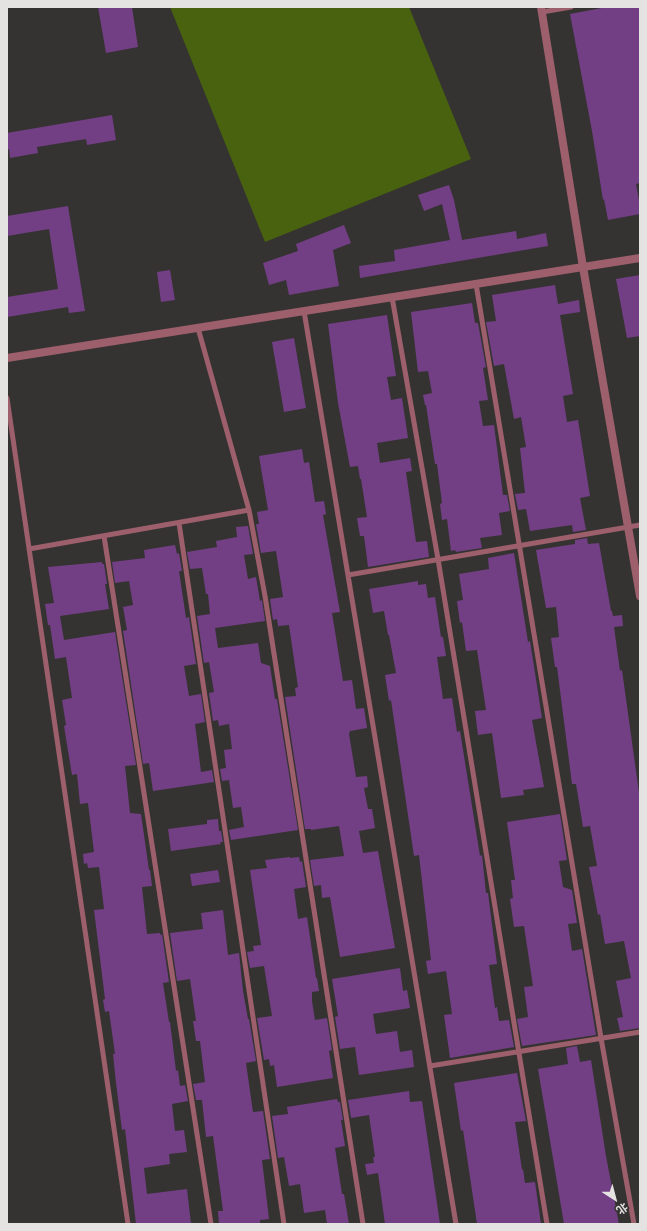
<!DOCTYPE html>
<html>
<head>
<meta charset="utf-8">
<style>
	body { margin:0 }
	#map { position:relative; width:647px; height:1231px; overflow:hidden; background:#353331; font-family:Merriweather,"Noto Sans SC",serif }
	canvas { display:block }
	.frame { position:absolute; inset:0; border:8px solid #e5e3e2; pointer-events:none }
	.north { position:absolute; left:595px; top:1179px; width:40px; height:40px; -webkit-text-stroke:3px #353331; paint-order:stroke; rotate:144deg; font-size:11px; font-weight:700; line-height:16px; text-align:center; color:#e5e3e2 }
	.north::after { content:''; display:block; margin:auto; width:14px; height:18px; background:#e5e3e2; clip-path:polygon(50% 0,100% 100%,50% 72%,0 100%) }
</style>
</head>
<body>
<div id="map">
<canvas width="647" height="1231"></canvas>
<div class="frame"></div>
<div class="north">北</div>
</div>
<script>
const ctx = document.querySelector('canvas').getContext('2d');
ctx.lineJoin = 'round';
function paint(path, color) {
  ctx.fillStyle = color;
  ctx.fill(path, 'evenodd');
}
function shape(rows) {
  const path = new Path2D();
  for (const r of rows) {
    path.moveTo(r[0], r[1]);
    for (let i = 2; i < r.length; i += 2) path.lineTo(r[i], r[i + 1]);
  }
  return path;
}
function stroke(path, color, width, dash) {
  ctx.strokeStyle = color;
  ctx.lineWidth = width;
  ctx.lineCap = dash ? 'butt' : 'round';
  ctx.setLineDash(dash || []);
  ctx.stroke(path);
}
paint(shape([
	[170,7,409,7,471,159,265,242]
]), '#49620f');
paint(shape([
	[98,7,132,7,138,47,106,53],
	[607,7,639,7,640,12,640,183,636,184,640,206,640,214,608,220,604,199,603,200,592,131,570,14],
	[112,115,116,140,87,145,86,139,37,147,38,153,10,158,9,149,7,150,7,133],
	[449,185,454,200,462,240,516,231,517,239,546,233,548,246,360,278,359,266,395,261,394,250,450,240,442,204,424,211,418,195],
	[68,206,85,311,69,313,68,307,7,317,7,297,58,289,49,229,7,236,7,216],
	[344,225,351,243,333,250,339,286,289,295,286,280,269,285,263,263,298,251,296,244],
	[170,270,175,300,161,302,157,272],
	[640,275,640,336,627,338,616,279],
	[555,285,558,304,579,300,580,312,560,315,573,394,563,396,567,422,578,420,590,496,580,498,586,530,573,532,572,525,530,531,526,509,518,510,515,494,525,493,520,448,526,447,521,417,514,419,504,364,494,366,486,322,496,321,492,295],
	[472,303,475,323,478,323,486,367,483,368,488,400,479,401,483,426,494,425,503,495,507,495,510,511,499,513,502,535,480,538,482,548,456,552,455,550,451,551,447,519,442,520,440,504,442,503,437,464,435,464,426,405,425,405,423,395,432,393,428,371,418,372,411,312],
	[387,315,396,376,387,377,391,400,402,398,408,438,377,443,380,463,410,458,412,471,406,472,416,542,427,541,429,557,368,567,364,536,360,536,357,518,367,517,361,479,360,479,358,466,350,467,338,403,328,324],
	[294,338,306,408,284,412,272,342],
	[302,449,304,463,309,462,315,502,324,501,326,514,323,515,340,612,332,613,343,681,352,680,356,709,364,708,367,728,350,731,349,734,356,777,367,776,368,787,364,788,368,809,372,809,375,828,359,831,363,853,378,851,395,948,340,957,330,897,322,898,321,885,314,886,310,860,344,856,339,826,311,830,311,829,305,829,285,697,296,696,295,688,298,687,289,625,278,626,277,619,273,620,270,599,283,597,276,551,261,553,256,524,259,524,257,512,268,510,259,456],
	[248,526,253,554,244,555,248,579,256,577,260,601,262,600,265,621,215,628,218,648,258,643,261,663,270,666,275,699,277,699,298,830,231,840,229,830,244,827,241,807,233,808,229,780,222,781,220,769,226,768,224,750,232,749,229,724,219,726,218,720,213,721,209,693,214,692,209,662,204,663,197,616,210,614,208,594,206,594,202,568,190,569,187,552,217,547,216,541,237,537,236,527],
	[587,538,588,544,599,543,611,611,612,611,613,616,622,615,623,626,614,627,620,671,622,670,640,800,640,1028,620,1031,617,1018,623,1017,616,981,631,978,624,941,605,944,600,914,598,915,589,867,597,866,590,826,583,827,576,784,572,784,557,667,555,667,551,638,559,637,556,607,546,608,536,550,575,544,575,540],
	[175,545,177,554,179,553,182,571,179,571,186,618,189,617,196,664,184,666,189,696,201,694,205,722,195,724,201,772,212,770,214,782,153,791,149,763,143,764,123,631,127,630,123,607,133,605,129,581,115,583,112,562,145,558,144,550],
	[514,553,528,642,530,641,542,718,532,720,544,787,523,790,524,795,501,798,492,733,478,735,475,711,486,710,477,650,466,651,462,622,460,623,457,601,463,600,459,574,489,569,488,558],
	[102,562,102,564,104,564,107,584,105,584,109,609,60,616,64,640,115,632,136,765,125,766,130,813,141,814,149,870,150,870,152,886,142,887,147,934,160,933,160,935,162,934,169,982,163,983,169,1022,170,1022,176,1071,178,1070,180,1086,185,1085,188,1101,172,1104,175,1131,184,1130,187,1152,169,1154,170,1164,144,1168,147,1194,187,1189,191,1224,136,1224,125,1129,122,1130,116,1083,113,1054,115,1054,109,1011,105,1012,103,1000,105,999,94,910,104,909,99,867,88,868,87,863,84,864,83,854,94,852,88,803,80,804,77,774,72,775,64,726,66,725,62,700,72,698,66,657,55,659,50,625,48,625,45,604,54,603,48,567],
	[418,581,418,585,426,584,428,598,435,597,441,637,443,637,446,656,437,657,443,699,452,698,457,732,460,731,480,856,482,855,486,893,488,893,497,964,489,965,495,1008,497,1007,499,1021,509,1020,514,1047,450,1058,444,1015,452,1014,446,971,428,974,426,961,431,960,419,855,414,856,391,700,389,701,385,675,396,673,389,635,388,635,384,611,373,613,369,589],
	[560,814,567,860,559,861,563,887,572,890,577,923,568,924,572,951,582,949,596,1035,522,1046,517,1019,528,1017,524,987,533,986,524,926,514,927,510,899,513,898,511,880,515,880,507,822],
	[218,819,219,831,221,831,223,842,220,842,221,844,171,851,168,829,207,824,207,820],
	[290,857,290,858,299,857,300,862,302,861,306,887,294,889,298,919,307,917,316,978,317,978,319,991,312,992,312,1001,315,1020,327,1018,332,1050,329,1051,333,1078,277,1087,274,1065,270,1066,269,1059,264,1060,257,1018,272,1016,264,966,250,968,247,952,254,951,253,946,261,945,250,870,267,868,265,860],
	[218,870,220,882,192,886,190,874],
	[223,910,228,955,239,953,243,991,248,1019,249,1019,256,1061,246,1063,253,1112,263,1111,270,1159,262,1160,269,1219,260,1220,260,1224,219,1224,218,1211,223,1211,213,1136,206,1137,202,1100,196,1100,193,1084,205,1082,200,1041,196,1041,193,1021,196,1021,190,979,177,981,170,933,203,929,201,913],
	[400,968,403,991,407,990,410,1008,373,1014,376,1034,397,1031,400,1052,412,1050,414,1067,359,1075,355,1047,340,1049,335,1017,338,1016,332,979],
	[577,1046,580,1062,591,1060,606,1156,619,1224,564,1224,538,1069,568,1064,566,1048],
	[517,1073,526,1121,515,1122,522,1170,523,1169,525,1183,535,1182,541,1224,477,1224,463,1130,461,1131,454,1083],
	[409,1091,410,1102,422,1101,440,1224,385,1224,378,1173,367,1175,365,1164,374,1163,373,1157,375,1157,369,1115,351,1118,348,1100],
	[337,1099,338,1102,340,1102,343,1120,341,1120,345,1146,335,1148,342,1194,344,1194,349,1224,327,1224,325,1210,304,1213,300,1184,289,1186,284,1157,278,1158,272,1116,288,1114,287,1107]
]), '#723f85');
stroke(shape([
	[542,12,571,7],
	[476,284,601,1038,634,1224],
	[392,297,438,559,547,1224],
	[304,311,456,1224],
	[198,328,249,510,265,596,363,1224],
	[7,398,128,1224],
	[179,523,284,1224],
	[104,536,211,1224],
	[29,549,249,510],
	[348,575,640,525],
	[430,1066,640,1032]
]), '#9d5f6c', 5);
stroke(shape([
	[541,7,583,267,640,596]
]), '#9d5f6c', 8);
stroke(shape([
	[7,358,640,258]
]), '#9d5f6c', 8);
</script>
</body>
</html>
